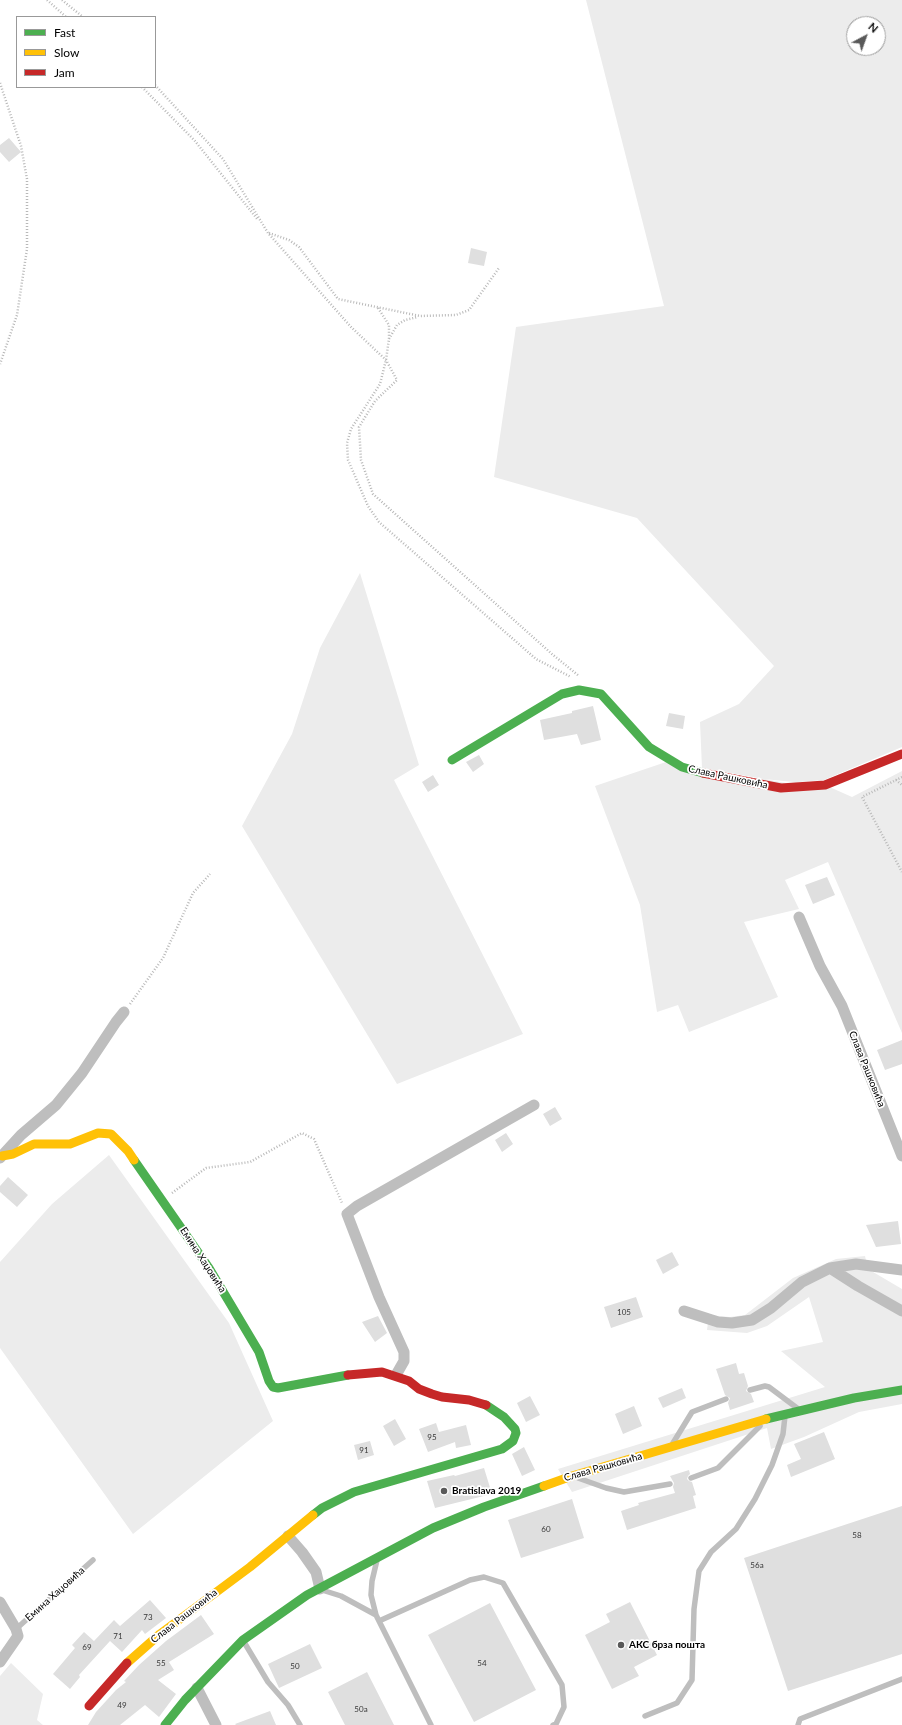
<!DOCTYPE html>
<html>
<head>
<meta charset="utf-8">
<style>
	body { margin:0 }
	#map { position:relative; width:902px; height:1725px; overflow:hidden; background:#fff; font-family:Lato,sans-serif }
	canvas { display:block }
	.legend { position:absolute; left:16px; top:16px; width:140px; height:72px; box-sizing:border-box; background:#fff; border:1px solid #999; margin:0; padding:5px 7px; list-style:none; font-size:12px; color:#000 }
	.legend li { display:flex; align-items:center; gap:8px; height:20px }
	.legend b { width:20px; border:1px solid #999 }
	.north { position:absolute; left:846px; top:16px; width:40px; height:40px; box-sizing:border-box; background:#fff; border:1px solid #999; border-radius:50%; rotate:41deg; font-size:11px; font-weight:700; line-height:16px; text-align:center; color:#000 }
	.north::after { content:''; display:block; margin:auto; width:14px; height:18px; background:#595959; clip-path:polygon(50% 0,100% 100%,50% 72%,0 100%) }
</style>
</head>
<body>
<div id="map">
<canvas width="902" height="1725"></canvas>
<ul class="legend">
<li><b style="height:5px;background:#4caf50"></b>Fast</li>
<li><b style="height:5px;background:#ffc107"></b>Slow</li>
<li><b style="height:5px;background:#c62828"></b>Jam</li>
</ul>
<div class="north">N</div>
</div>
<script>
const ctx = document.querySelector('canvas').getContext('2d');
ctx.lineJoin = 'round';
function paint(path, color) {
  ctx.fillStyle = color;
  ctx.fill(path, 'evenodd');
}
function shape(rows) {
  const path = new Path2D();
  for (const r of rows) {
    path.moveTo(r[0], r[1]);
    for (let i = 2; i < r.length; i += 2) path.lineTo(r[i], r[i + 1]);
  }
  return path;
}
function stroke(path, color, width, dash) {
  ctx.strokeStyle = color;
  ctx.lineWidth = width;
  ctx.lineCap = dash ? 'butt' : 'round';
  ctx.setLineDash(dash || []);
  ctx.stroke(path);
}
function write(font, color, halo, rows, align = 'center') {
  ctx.font = font + ' Lato,sans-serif';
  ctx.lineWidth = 3.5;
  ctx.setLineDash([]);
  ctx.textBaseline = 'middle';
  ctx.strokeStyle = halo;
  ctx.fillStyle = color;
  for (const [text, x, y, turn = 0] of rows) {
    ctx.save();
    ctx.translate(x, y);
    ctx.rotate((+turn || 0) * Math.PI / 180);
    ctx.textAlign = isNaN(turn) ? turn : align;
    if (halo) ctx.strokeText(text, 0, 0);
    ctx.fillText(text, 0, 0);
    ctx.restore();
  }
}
paint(shape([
	[586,0,902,0,902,747,824,780,786,783,702,768,700,722,739,704,774,666,637,518,494,477,516,327,664,306],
	[854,24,878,24,878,48,854,48],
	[360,573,419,765,394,780,523,1034,397,1084,242,826,292,734,320,648],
	[669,761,702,773,825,785,852,797,902,771,902,1033,828,862,785,880,799,909,744,922,778,997,689,1032,678,1005,657,1012,640,905,595,786],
	[109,1155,229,1323,273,1421,133,1534,0,1348,0,1262,52,1204],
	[865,1256,868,1269,902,1289,902,1404,859,1412,804,1437,771,1449,767,1428,572,1492,558,1469,825,1387,781,1351,823,1342,809,1297,767,1326,747,1333,707,1330,709,1315,730,1317,745,1315,793,1278,836,1259],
	[11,1663,43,1694,37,1720,43,1725,0,1725,0,1676]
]), '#ececec');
paint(shape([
	[9,138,21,152,9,162,0,152,0,145],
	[471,248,487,252,484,266,468,263],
	[593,706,601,740,581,745,577,734,544,740,540,720,572,713,572,711],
	[669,713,685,716,683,729,666,726],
	[479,755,484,764,473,772,466,762],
	[433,775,439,785,428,792,422,782],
	[827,877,835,895,813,904,805,885],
	[902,1040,902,1064,885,1070,877,1050],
	[555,1107,562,1119,550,1126,543,1114],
	[506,1133,513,1144,502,1152,495,1140],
	[8,1177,28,1195,17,1207,0,1192,0,1186],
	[898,1221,901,1244,876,1247,866,1225],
	[672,1252,679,1265,663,1274,656,1260],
	[636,1297,643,1317,611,1328,604,1307],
	[378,1316,387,1333,375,1342,362,1322],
	[736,1363,739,1374,744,1373,748,1386,746,1391,751,1394,754,1402,730,1410,728,1403,730,1398,725,1395,716,1369],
	[682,1388,686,1398,663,1408,658,1398],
	[530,1396,540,1415,526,1422,517,1403],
	[634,1406,642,1426,623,1434,615,1414],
	[395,1419,406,1439,394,1446,383,1426],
	[436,1423,439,1432,466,1425,471,1445,456,1448,455,1442,428,1452,419,1429],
	[824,1432,835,1459,791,1477,787,1465,801,1459,794,1444],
	[370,1441,374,1455,358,1460,354,1445],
	[524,1447,535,1470,522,1476,512,1454],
	[484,1468,492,1494,435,1508,427,1481,454,1475,455,1476],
	[689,1470,690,1474,688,1476,687,1479,689,1481,692,1482,696,1495,693,1496,696,1508,627,1530,621,1511,639,1505,638,1503,675,1493,673,1487,674,1483,670,1476],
	[572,1499,584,1538,521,1558,508,1520],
	[902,1506,902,1654,788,1691,744,1558],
	[150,1600,166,1618,145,1634,142,1630,122,1652,110,1641,79,1675,80,1677,70,1689,53,1674,75,1648,72,1645,84,1632,94,1641,114,1620,120,1626],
	[630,1602,657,1655,634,1667,639,1676,612,1689,585,1635,610,1622,606,1614],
	[490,1603,536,1690,474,1722,428,1635],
	[201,1615,214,1634,169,1662,174,1670,158,1680,176,1694,159,1717,145,1705,120,1725,88,1725,96,1712,116,1690,126,1682,124,1681,139,1665,166,1641],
	[310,1644,322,1668,279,1688,268,1664],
	[367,1672,394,1725,345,1725,328,1692],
	[270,1711,276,1725,236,1725,235,1724]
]), '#dfdfdf');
stroke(shape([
	[47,0,66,17],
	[62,0,83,17],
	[0,83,21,146,27,179,27,249,17,315,0,364],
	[155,85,223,159,268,233,351,327,386,360,397,380,375,401,359,427,361,460,373,494,552,654,579,676],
	[142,87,195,141,258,220],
	[269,233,289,240,299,247,338,299,420,316,456,315,469,310,499,268],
	[378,308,389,325,389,339,386,360,380,384,351,429,347,443,348,460,368,506,379,522,536,659,571,677],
	[389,339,397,325,405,320,418,317],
	[902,777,862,797,902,872],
	[896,780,902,785],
	[130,1004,163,958,193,893,210,874],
	[172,1193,206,1168,250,1162,302,1133,314,1139,342,1203]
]), '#b9b9b9', 2.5, [1, 2]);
stroke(shape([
	[750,1390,765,1386,769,1387,797,1408],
	[673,1443,692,1412,726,1399],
	[578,1478,606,1488,624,1492,670,1484],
	[691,1478,718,1468,760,1426],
	[377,1560,372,1581,371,1595,376,1615,431,1725],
	[322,1590,341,1596,376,1615],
	[379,1621,470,1580,484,1577,503,1583,562,1685,564,1707,556,1724,553,1725],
	[16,1629,93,1560],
	[244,1642,268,1682,288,1705,300,1725],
	[645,1716,677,1703,692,1680,694,1609,699,1571,711,1552,736,1529,755,1499,772,1465,783,1434,785,1416],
	[798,1725,800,1719,902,1679]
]), '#bebebe', 5.5);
stroke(shape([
	[799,917,820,966,842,1006,902,1156],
	[0,1158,21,1135,56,1105,82,1073,116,1022,124,1012],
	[830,1268,858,1286,902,1311],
	[684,1311,718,1322,732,1323,752,1320,771,1308,802,1282,830,1268,856,1264,902,1270],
	[396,1375,404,1361,404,1352,379,1297,347,1214,357,1206,534,1105],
	[288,1536,302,1552,316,1572,320,1589],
	[0,1602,16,1629,18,1636,0,1662],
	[197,1688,216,1725]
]), '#bebebe', 11);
stroke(shape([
	[452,760,562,694,579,690,601,694,649,747,682,767,703,773],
	[134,1160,209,1268,259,1352,269,1381,273,1387,278,1388,348,1375],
	[766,1419,854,1398,902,1390],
	[313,1515,322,1508,354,1492,502,1449,513,1441,516,1433,515,1429,504,1417,486,1405],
	[165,1725,185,1700,243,1640,307,1595,433,1528,484,1507,544,1486]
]), '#4caf50', 9);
stroke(shape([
	[2,1156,13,1154,34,1144,70,1144,98,1133,111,1134,128,1151,134,1160],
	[544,1486,572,1476,766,1419],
	[127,1663,160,1634,250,1567,313,1515]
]), '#ffc107', 9);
stroke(shape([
	[703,773,781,788,825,785,902,754],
	[348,1375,382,1372,409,1381,419,1389,432,1394,442,1397,469,1400,486,1405],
	[89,1706,127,1663]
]), '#c62828', 9);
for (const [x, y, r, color] of [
	[444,1491,4,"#595959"],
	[621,1645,4,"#595959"]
]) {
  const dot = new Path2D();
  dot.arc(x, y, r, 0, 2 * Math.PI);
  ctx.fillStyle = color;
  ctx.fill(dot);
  stroke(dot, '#fff', 1.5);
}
write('8px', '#383838', null, [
	["105",624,1312],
	["95",432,1437],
	["91",364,1450],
	["60",546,1529],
	["58",857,1535],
	["56a",757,1565],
	["73",148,1617],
	["71",118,1636],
	["69",87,1647],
	["55",161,1663],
	["54",482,1663],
	["50",295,1666],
	["49",122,1705],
	["50a",361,1709]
]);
write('10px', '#000', '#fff', [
	["Слава Рашковића",728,777,12],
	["Слава Рашковића",867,1069,68],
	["Емина Хаџовића",203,1260,57],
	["Слава Рашковића",603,1467,-16],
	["Емина Хаџовића",55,1594,-42],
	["Слава Рашковића",184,1616,-38]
]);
write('bold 10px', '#000', '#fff', [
	["Bratislava 2019",452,1491],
	["АКС брза пошта",629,1645]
], 'left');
</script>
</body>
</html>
